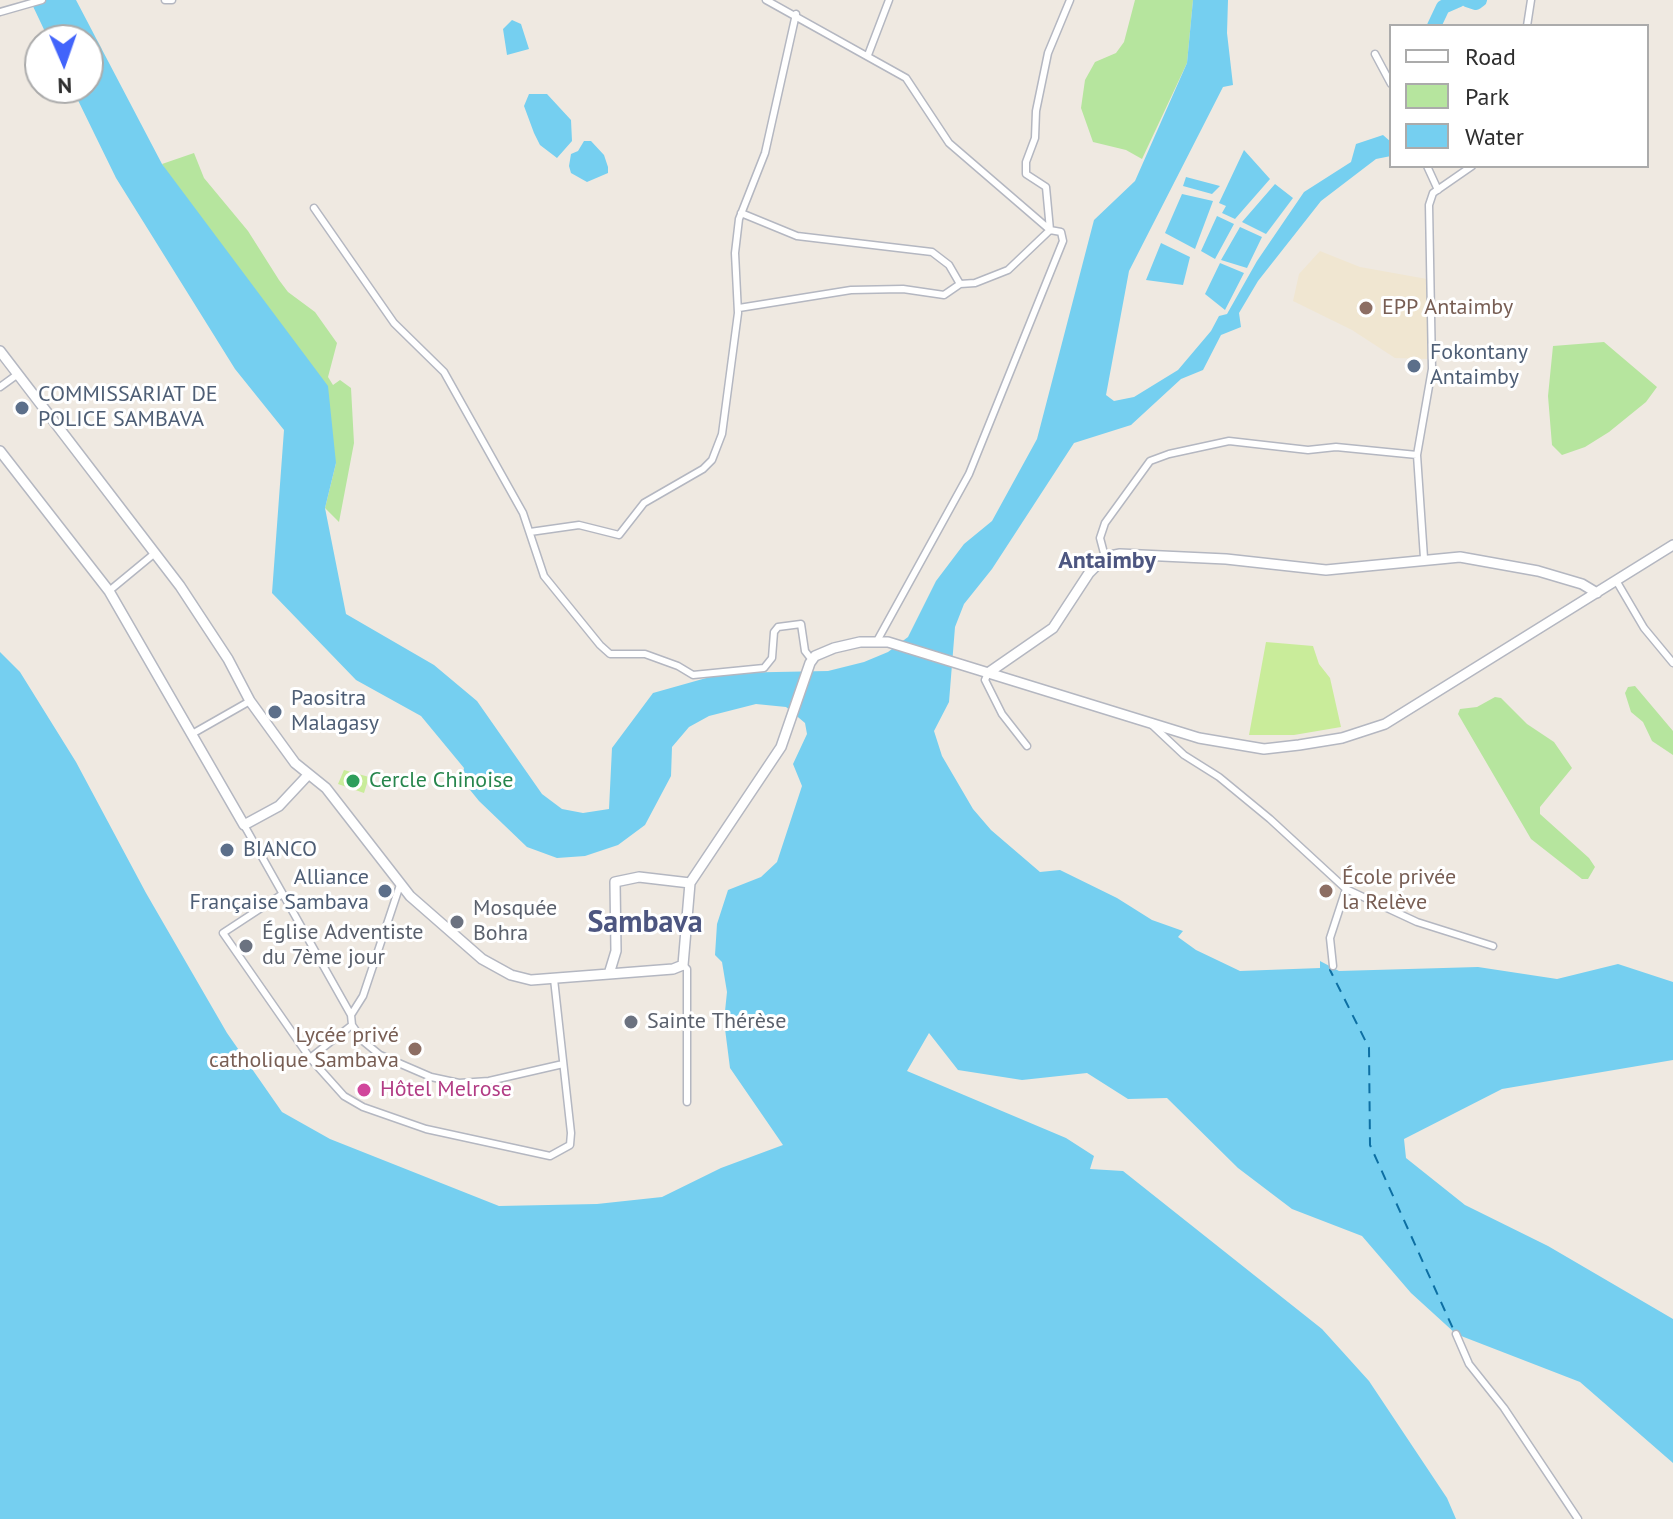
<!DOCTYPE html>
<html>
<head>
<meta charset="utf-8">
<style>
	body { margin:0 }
	#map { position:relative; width:1673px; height:1519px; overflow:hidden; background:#efe9e1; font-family:"PT Sans",sans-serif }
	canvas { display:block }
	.legend { position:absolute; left:1389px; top:24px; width:260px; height:144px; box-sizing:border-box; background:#fff; border:2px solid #ababab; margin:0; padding:10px 14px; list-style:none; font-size:24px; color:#2e2e2e }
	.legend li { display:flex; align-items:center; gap:16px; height:40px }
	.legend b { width:40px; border:2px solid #ababab }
	.north { position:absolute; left:24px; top:24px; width:80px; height:80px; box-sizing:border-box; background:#fff; border:2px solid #ababab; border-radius:50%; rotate:178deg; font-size:22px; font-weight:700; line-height:32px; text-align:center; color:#2e2e2e }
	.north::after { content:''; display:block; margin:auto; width:28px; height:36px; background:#4264fb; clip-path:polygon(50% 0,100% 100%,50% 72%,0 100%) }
</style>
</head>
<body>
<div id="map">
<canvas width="1673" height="1519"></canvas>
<ul class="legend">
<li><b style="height:10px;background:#fff"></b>Road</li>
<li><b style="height:22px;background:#b6e59e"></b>Park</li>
<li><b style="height:22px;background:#75cff0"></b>Water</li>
</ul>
<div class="north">N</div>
</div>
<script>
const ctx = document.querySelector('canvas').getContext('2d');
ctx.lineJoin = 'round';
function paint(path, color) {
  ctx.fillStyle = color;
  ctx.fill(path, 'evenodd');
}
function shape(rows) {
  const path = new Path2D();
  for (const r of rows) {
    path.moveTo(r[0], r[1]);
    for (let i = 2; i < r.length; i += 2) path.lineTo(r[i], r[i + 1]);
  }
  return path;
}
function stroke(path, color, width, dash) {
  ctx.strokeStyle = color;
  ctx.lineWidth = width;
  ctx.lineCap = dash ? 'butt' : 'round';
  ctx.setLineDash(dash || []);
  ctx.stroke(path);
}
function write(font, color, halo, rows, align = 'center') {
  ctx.font = font + ' "PT Sans",sans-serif';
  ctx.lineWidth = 6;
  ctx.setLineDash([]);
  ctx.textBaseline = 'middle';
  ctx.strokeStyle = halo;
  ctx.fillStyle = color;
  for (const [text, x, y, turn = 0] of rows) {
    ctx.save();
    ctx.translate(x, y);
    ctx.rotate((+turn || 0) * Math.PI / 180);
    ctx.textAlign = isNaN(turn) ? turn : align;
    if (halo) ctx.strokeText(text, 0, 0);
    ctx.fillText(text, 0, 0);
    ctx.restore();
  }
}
paint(shape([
	[1320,251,1360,267,1427,279,1427,359,1395,358,1352,330,1293,301,1299,274]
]), '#f0e6d1');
paint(shape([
	[1135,0,1193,0,1187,63,1142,159,1126,150,1093,142,1081,108,1085,80,1095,62,1116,53,1124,42],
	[194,153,204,178,248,231,279,280,288,292,315,312,337,343,328,377,333,385,340,380,351,388,354,443,339,522,325,508,336,463,162,164],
	[1604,342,1657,387,1646,402,1609,432,1585,447,1562,455,1552,445,1548,396,1553,346],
	[1635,686,1673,731,1673,755,1652,741,1643,722,1631,712,1625,693,1628,687],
	[1495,697,1501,698,1527,724,1554,742,1572,768,1540,807,1540,814,1589,858,1595,867,1588,879,1582,879,1531,839,1458,714,1460,709,1477,707]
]), '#b6e59e');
paint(shape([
	[1266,642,1313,646,1319,664,1330,678,1341,727,1294,735,1249,735],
	[344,770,369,777,364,793,338,784]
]), '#c9ec9a');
paint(shape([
	[30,0,76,0,162,164,328,386,336,463,325,508,346,614,434,665,477,701,542,794,562,809,583,813,609,809,612,748,653,693,724,673,828,671,864,662,888,652,908,637,936,581,964,544,992,521,1037,439,1094,220,1135,181,1187,63,1193,0,1228,0,1227,33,1233,85,1223,87,1129,271,1106,395,1114,401,1134,397,1178,370,1211,331,1219,316,1227,314,1257,261,1304,192,1351,162,1356,144,1383,135,1391,142,1391,156,1376,159,1321,201,1258,281,1239,313,1241,327,1221,335,1203,370,1181,379,1131,425,1074,443,992,569,964,604,955,627,949,702,934,731,942,756,973,809,991,830,1040,872,1060,870,1117,898,1152,920,1183,931,1178,937,1196,950,1240,971,1320,968,1320,961,1339,971,1478,967,1557,979,1618,964,1673,982,1673,1060,1502,1089,1404,1139,1406,1158,1465,1205,1548,1246,1673,1319,1673,1463,1580,1382,1456,1334,1411,1293,1362,1236,1292,1209,1238,1168,1167,1098,1128,1099,1087,1073,1022,1080,958,1070,929,1033,907,1071,1066,1138,1094,1156,1090,1169,1123,1171,1322,1329,1369,1381,1447,1498,1456,1519,0,1519,0,652,20,672,76,762,146,893,227,1033,282,1112,330,1139,499,1206,597,1204,662,1197,721,1168,783,1145,730,1068,724,1021,727,992,722,962,715,955,717,924,728,890,761,877,777,862,802,786,793,764,807,734,805,723,786,707,756,704,709,716,689,727,672,747,671,776,645,825,618,845,585,856,557,858,527,847,479,801,462,780,464,768,421,716,356,680,272,593,284,430,235,369,116,178,72,88,88,88,88,40,49,40],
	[512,20,521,24,529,49,507,55,503,29],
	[529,94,547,94,571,120,572,141,557,158,540,145,534,133,524,106],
	[584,141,591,141,604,155,608,167,608,173,587,182,571,173,569,166,571,154,578,151],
	[1244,150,1270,179,1235,219,1222,213,1226,206,1219,203],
	[1186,177,1220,186,1212,194,1183,186],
	[1275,184,1293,198,1266,234,1242,222],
	[1182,194,1213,201,1195,249,1165,233],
	[1217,216,1234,224,1215,259,1201,251],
	[1240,227,1262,237,1247,268,1221,260],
	[1161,243,1190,257,1183,285,1146,280],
	[1220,263,1244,273,1225,310,1205,294]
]), '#75cff0');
stroke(shape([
	[1467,0,1476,3,1480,0],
	[1434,26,1443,7,1459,0]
]), '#75cff0', 14);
stroke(shape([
	[1332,967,1330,970,1369,1048,1370,1145,1455,1333]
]), '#0d6fa3', 2, [10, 8]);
const street = shape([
	[165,0,172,0],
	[766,0,906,78,949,143,1050,230,1061,232,1063,241,969,474,877,641],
	[0,12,42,0],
	[1527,26,1531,0],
	[1375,54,1391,84],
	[868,55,889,0],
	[1427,166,1438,190],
	[314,208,394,323,444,372,523,513,544,576,600,645,610,654,645,654,678,666,693,675,764,668,772,658,774,632,778,627,801,624,805,651,812,660],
	[960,284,975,283,1008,270,1050,230,1046,187,1026,174,1026,162,1035,138,1036,111,1048,53,1070,0],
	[739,308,851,290,903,289,944,295,960,284,949,265,932,252,797,236,741,213],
	[0,387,18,374],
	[530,532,579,525,619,535,644,503,703,469,712,460,722,434,738,313,735,253,739,219,765,153,796,14],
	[1105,557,1100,538,1105,523,1150,461,1169,454,1229,441,1308,450,1336,447,1417,455],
	[1424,558,1417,455,1432,369,1429,205,1433,193,1472,166],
	[1617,582,1644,628,1673,663],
	[109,591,155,553],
	[988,673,985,680,1002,714,1027,746],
	[1151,724,1184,755,1219,777,1270,819,1346,889,1330,938,1333,966],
	[192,734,250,701],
	[244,825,351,1015,352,1025,363,1041,380,1055,431,1077,459,1083,489,1081,563,1064],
	[1346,889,1417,922,1493,946],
	[281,895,223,933,310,1058],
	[683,965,687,969,687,1102],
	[351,1015,363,996,400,885],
	[352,1025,310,1058,344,1096,363,1107,426,1129,550,1156,570,1145,571,1133,554,979],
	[1456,1334,1469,1364,1504,1408,1578,1519]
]);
const secondary = shape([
	[0,351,180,586,228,659,250,701,295,763,326,788,410,896,482,959,511,975,531,980,609,974],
	[0,451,109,591,244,825,279,806,308,775],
	[988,673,1053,628,1089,573,1105,557,1120,554,1226,559,1326,570,1460,557,1538,571,1582,584,1597,593],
	[690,883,639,877,615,882,616,951,609,974,673,969,683,965,690,883,781,747,810,663,815,656,834,648,860,642,888,642,1199,738,1264,749,1299,745,1342,738,1385,724,1673,545]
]);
stroke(street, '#b4b7c1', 9);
stroke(secondary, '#b4b7c1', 12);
stroke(street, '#fff', 6);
stroke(secondary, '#fff', 9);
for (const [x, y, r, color] of [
	[1366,308,8,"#8d6e63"],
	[1414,366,8,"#5c6f8a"],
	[22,408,8,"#5c6f8a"],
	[275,712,8,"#5c6f8a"],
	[353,781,8,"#2e9e5b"],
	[227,850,8,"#5c6f8a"],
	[385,891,8,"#5c6f8a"],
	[1326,891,8,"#8d6e63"],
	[457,922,8,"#6b7280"],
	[246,946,8,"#6b7280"],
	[631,1022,8,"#6b7280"],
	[415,1049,8,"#8d6e63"],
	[364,1090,8,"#d1479c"]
]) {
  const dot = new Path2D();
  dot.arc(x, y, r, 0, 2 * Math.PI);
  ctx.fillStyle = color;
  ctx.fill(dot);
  stroke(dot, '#fff', 3);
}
write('22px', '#785e54', '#fff', [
	["EPP Antaimby",1382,308],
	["École privée",1342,878],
	["la Relève",1342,903],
	["Lycée privé",399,1036,"right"],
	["catholique Sambava",399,1061,"right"]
], 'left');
write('22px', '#4e5e75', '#fff', [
	["Fokontany",1430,353],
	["Antaimby",1430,378],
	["COMMISSARIAT DE",38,395],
	["POLICE SAMBAVA",38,420],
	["Paositra",291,699],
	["Malagasy",291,724],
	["BIANCO",243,850],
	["Alliance",369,878,"right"],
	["Française Sambava",369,903,"right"]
], 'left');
write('22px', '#27864d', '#fff', [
	["Cercle Chinoise",369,781]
], 'left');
write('22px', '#5b616d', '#fff', [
	["Mosquée",473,909],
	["Bohra",473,934],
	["Église Adventiste",262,933],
	["du 7ème jour",262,958],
	["Sainte Thérèse",647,1022]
], 'left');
write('22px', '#b23c85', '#fff', [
	["Hôtel Melrose",380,1090]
], 'left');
write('bold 24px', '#4d5680', '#fff', [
	["Antaimby",1107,561]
]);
write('bold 30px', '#4d5680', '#fff', [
	["Sambava",645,923]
]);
</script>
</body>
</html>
